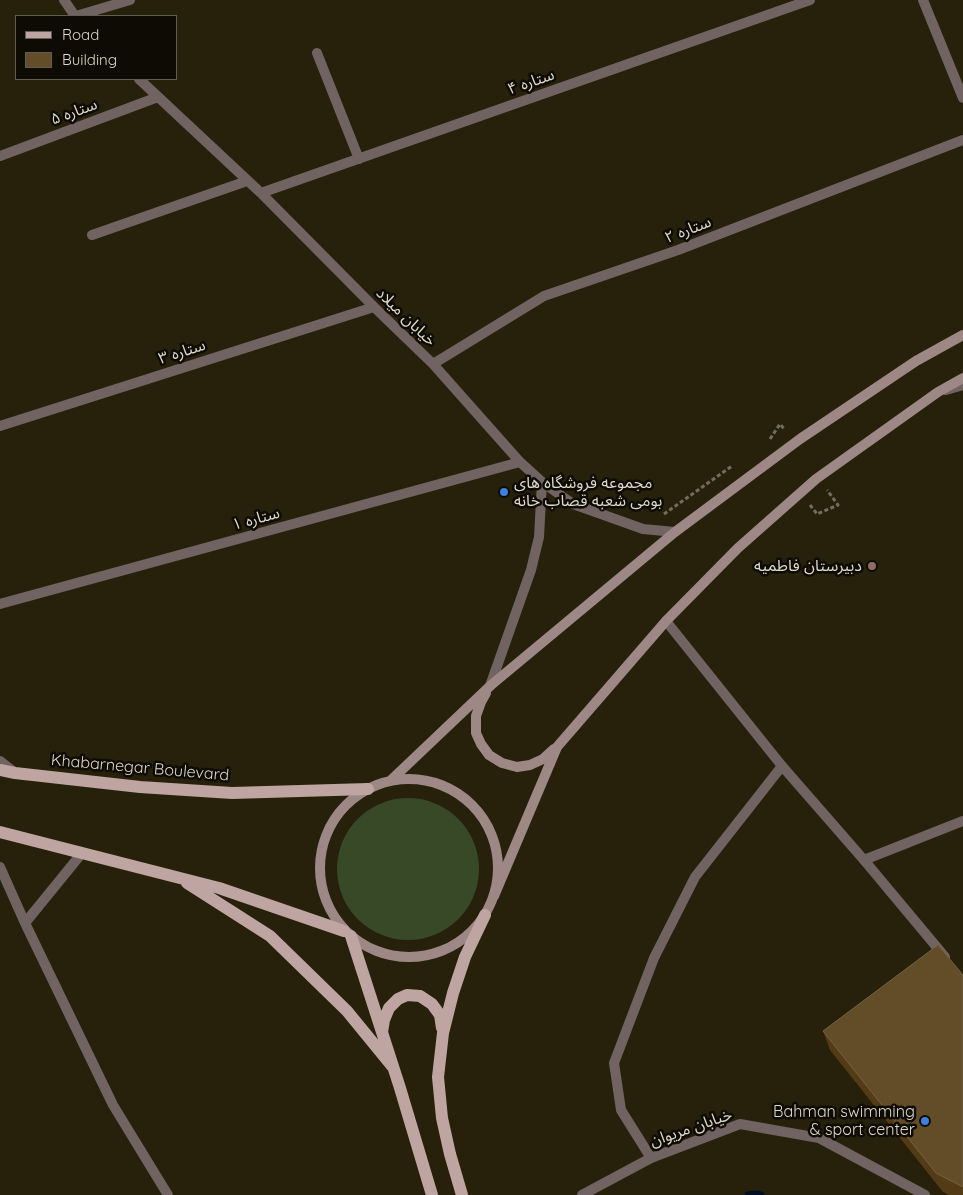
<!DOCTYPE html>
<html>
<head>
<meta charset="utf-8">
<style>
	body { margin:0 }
	#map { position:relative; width:963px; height:1195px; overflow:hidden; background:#27210b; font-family:Quicksand,sans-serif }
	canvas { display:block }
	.legend { position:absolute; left:15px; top:15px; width:162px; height:65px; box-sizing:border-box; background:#0d0b03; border:1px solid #605d53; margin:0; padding:6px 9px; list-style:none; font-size:15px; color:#dcd8cb }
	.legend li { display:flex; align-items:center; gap:10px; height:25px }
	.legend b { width:25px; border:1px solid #605d53 }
</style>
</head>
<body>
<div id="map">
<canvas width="963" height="1195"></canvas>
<ul class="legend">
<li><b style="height:6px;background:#bfa5a1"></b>Road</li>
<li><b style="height:14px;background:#624d28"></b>Building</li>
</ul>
</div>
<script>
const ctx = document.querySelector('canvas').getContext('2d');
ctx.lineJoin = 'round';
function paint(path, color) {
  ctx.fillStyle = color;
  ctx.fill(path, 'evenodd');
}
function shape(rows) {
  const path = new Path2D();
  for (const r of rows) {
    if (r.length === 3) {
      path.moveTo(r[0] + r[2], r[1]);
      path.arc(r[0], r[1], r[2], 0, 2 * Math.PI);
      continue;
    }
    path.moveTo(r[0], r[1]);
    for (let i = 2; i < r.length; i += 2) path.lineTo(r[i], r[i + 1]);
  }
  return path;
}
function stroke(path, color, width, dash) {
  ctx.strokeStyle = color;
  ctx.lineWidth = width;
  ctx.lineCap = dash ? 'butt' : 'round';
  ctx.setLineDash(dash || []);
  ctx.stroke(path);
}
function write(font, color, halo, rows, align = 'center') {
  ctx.font = font + ' Quicksand,"Noto Sans Arabic",sans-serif';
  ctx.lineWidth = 5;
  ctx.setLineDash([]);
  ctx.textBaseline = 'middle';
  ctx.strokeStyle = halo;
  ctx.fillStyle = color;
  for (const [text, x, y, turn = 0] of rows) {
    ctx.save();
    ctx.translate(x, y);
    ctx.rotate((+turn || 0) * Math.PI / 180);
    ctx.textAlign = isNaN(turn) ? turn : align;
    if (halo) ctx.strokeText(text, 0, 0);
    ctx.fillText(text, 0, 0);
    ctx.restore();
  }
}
paint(shape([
	[408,869,71]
]), '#374926');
stroke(shape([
	[748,1195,758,1194,761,1195]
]), '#000f23', 7);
stroke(shape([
	[770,439,780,424,785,430],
	[810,505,817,514,838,505,827,490],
	[664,514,732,466]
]), '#736e5c', 3, [4, 2.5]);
stroke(shape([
	[64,0,75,16],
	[923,0,963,98],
	[76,16,130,0],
	[317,53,359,159],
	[139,79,261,193,374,307,433,364,520,462,542,482,573,504,643,529,675,532],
	[0,156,158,97],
	[261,193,810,0],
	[92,235,247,181],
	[433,364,544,296,678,250,963,140],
	[0,426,374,307],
	[0,604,520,462],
	[490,686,531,570,539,537,542,482],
	[864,860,963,821],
	[0,867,25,923,82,853],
	[25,923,113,1105,168,1195],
	[651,1158,621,1110,614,1063,654,958,695,877,782,766]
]), '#706361', 10);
stroke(shape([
	[946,390,963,385],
	[666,621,782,766,864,860,945,957],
	[0,761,14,772],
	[582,1195,651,1158,740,1124,819,1138,925,1195]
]), '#706361', 10);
stroke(shape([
	[486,693,481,702,476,716,476,733,481,744,489,755,502,763,517,767,530,765,543,759,554,749],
	[409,868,89],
	[390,781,490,686,675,532,800,439,916,361,963,335],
	[494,896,557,747,666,621,738,548,816,479,938,392,963,378]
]), '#9d8885', 10);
stroke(shape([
	[0,770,15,773,140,787,232,793,368,789],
	[0,832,219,888,344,931],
	[187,883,270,936,347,1011,392,1066],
	[351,936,400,1088,432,1195],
	[382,1032,384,1020,389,1008,398,999,407,995,420,996,432,1004,440,1015,442,1028],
	[462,1195,450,1154,442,1118,438,1077,443,1033,453,993,465,957,485,915]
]), '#bfa5a1', 12);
paint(shape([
	[963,975,963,1195,949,1195,943,1192,830,1050,823,1031]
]), '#533c15');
const building = shape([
	[938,945,963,975,963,1187,936,1173,823,1031,938,945]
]);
paint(building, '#624d28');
stroke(building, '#756242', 1);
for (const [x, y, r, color] of [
	[504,492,5,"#3f7fe0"],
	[872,566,5,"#8d6e63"],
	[925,1121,5,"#3f7fe0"]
]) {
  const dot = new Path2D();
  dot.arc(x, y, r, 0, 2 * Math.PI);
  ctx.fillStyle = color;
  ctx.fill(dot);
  stroke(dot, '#0d0b03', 2);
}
write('16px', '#dcd8cb', '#0d0b03', [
	["ستاره ۴",531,82,-19],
	["ستاره ۵",74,112,-20],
	["ستاره ۲",688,230,-21],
	["خیابان میلاد",406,317,44],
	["ستاره ۳",182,352,-18],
	["ستاره ۱",256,519,-15],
	["Khabarnegar Boulevard",140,768,5],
	["خیابان مریوان",691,1128,-19]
]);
write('16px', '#dcd8cb', '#0d0b03', [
	["مجموعه فروشگاه های",514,483,"left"],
	["بومی شعبه قصاب خانه",514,501,"left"],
	["دبیرستان فاطمیه",862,566],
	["Bahman swimming",915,1112],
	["& sport center",915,1130]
], 'right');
</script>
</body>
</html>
